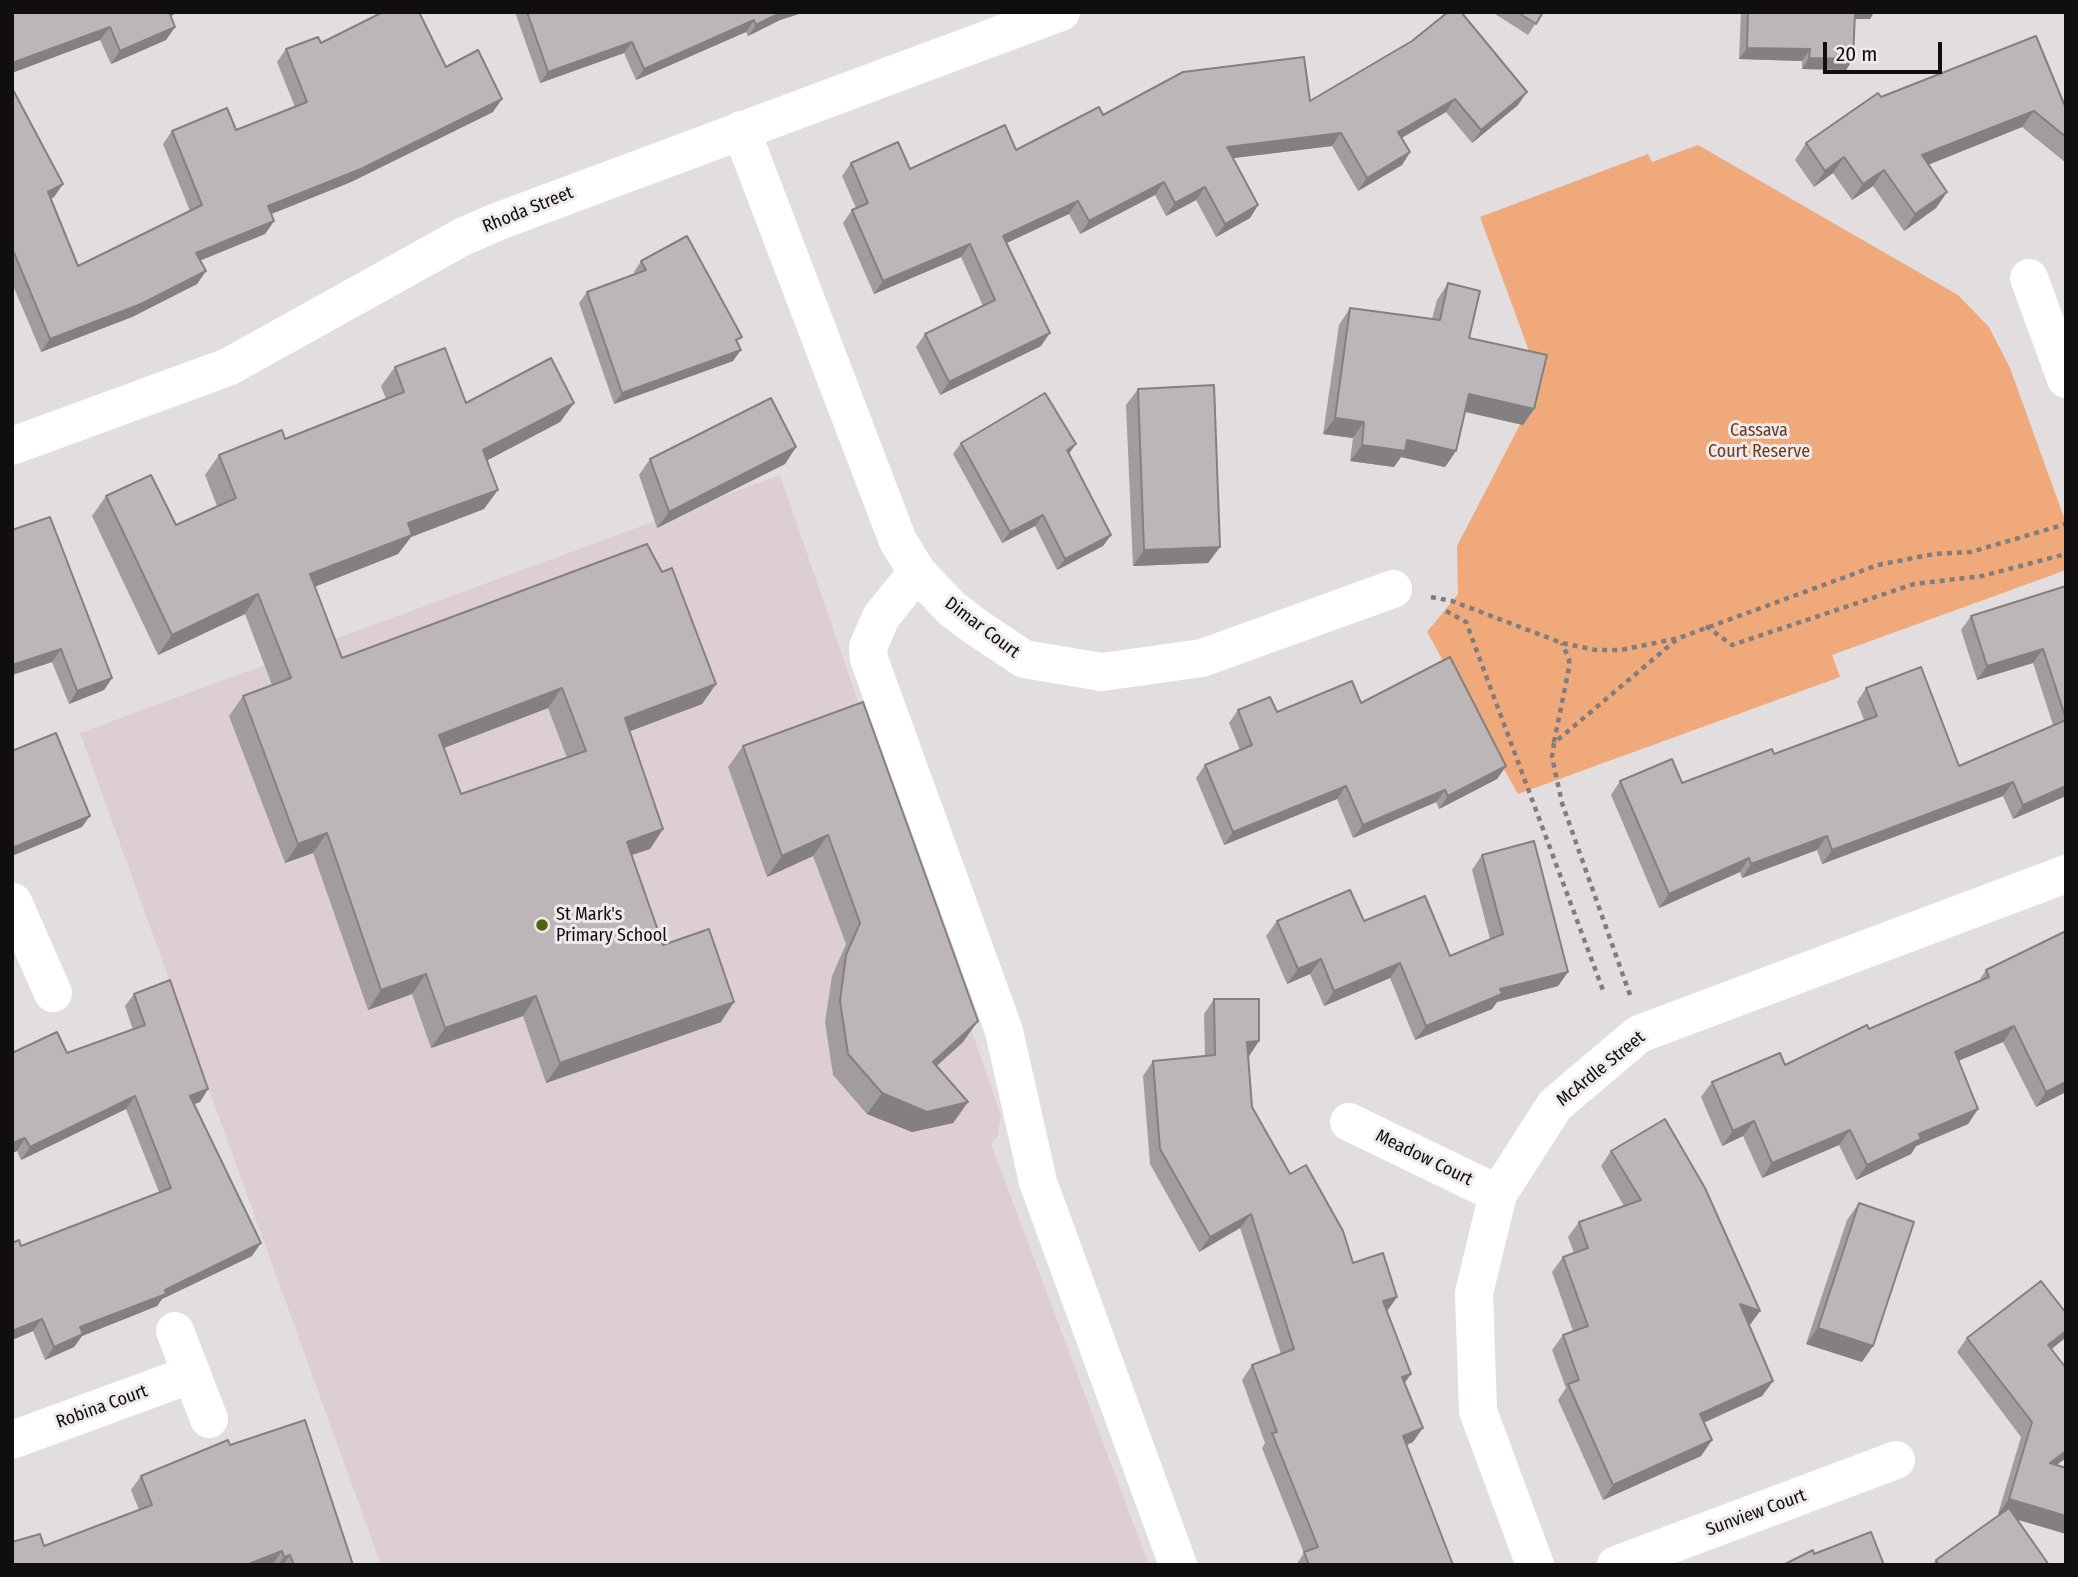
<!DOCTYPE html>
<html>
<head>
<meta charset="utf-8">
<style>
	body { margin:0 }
	#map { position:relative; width:2078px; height:1577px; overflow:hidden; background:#e2ddde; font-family:"Fira Sans Condensed",sans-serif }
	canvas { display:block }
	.frame { position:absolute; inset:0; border:14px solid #100e0e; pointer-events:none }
	.scale { position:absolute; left:1823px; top:42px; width:119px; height:32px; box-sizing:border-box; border:4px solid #100e0e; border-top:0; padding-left:9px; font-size:21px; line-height:24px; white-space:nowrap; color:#100e0e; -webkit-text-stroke:5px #efeaeb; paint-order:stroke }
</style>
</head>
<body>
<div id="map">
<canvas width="2078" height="1577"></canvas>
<div class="frame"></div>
<div class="scale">20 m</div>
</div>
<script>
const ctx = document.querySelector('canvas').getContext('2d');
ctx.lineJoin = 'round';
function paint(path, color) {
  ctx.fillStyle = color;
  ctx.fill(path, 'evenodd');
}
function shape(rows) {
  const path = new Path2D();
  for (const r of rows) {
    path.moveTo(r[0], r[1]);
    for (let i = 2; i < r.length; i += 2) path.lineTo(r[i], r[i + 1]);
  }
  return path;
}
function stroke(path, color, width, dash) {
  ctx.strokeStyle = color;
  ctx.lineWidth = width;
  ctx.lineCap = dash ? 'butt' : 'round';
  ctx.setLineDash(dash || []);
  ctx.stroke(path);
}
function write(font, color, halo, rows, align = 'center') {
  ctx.font = font + ' "Fira Sans Condensed",sans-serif';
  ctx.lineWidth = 6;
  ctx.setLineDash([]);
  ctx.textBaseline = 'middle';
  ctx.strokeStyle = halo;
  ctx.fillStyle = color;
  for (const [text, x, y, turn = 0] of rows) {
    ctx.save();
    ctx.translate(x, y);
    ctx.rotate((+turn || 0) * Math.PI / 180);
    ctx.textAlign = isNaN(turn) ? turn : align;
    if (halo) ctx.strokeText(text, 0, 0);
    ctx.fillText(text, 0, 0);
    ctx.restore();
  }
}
paint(shape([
	[780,475,1001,1116,997,1137,991,1144,1149,1565,381,1565,80,733]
]), '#ddcfd1');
paint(shape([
	[1698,145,1958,295,1989,327,2010,368,2066,523,2066,570,1832,655,1840,677,1518,794,1427,632,1458,594,1457,546,1541,384,1480,217,1648,154,1652,162]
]), '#f0a97b');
stroke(shape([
	[1431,597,1452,601,1562,643,1596,650,1621,650,1679,638,1878,565,1934,554,1971,552,2066,524],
	[1446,611,1466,622,1604,993],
	[1706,626,1732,645,1914,584,1982,576,2066,554],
	[1554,742,1569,668,1569,659,1562,643],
	[1630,995,1562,803,1552,757,1554,743,1676,640]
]), '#817d7e', 4.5, [5, 5]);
stroke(shape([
	[741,130,898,541,917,572,952,609,976,627,1024,659,1102,672,1202,658,1393,589],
	[2029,278,2066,379],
	[12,446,228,367,462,237,499,221,1061,12],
	[917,572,881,617,868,647,869,659,1004,1031,1038,1182,1178,1565],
	[13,902,53,993],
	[1349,1122,1498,1194],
	[175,1331,209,1419],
	[12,1440,192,1374],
	[1535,1565,1478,1411,1474,1293,1498,1194,1555,1105,1639,1034,2066,874],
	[1616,1565,1896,1460]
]), '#fff', 38);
paint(shape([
	[12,12,171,16,175,27,166,40,111,64,100,40],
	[515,12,805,12,780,20,748,36,746,32,636,80,624,53,540,83],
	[1492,12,1543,12,1528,35],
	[1741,12,1874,12,1870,19,1854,19,1853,59,1846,70,1802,69,1802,61,1739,59],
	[1412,41,1518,105,1472,143,1446,112,1402,138,1410,152,1402,165,1358,191,1332,146,1233,158,1258,205,1250,218,1216,237,1196,200,1166,216,1155,195,1080,234,1069,214,1006,243,1041,346,940,395,916,347,925,334,983,306,961,257,874,294,843,223,852,210,856,208,842,176,851,163,910,169,1016,150,1103,115,1310,101],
	[321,43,446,67,493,112,351,182,271,214,274,221,265,234,200,260,206,271,197,284,132,317,41,352,12,283,12,88,63,184,54,197,51,199,78,266,190,211,163,144,172,131,236,130,295,107,277,62,286,49],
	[1881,97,2064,104,2066,102,2066,163,2022,127,1928,165,1947,192,1936,208,1904,231,1873,186,1852,200,1833,173,1814,187,1795,160,1806,143],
	[641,261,737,343,733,361,614,404,579,303,587,292,635,274,634,272],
	[1448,283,1469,338,1534,409,1523,425,1465,412,1456,451,1445,467,1401,457,1394,467,1350,461,1353,438,1323,434,1339,325,1350,308,1432,319,1437,300],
	[395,367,466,403,574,403,560,422,487,460,484,509,411,537,398,554,314,587,342,658,716,684,702,704,630,731,663,829,650,849,631,855,663,945,721,1022,546,1083,523,1016,431,1048,412,994,368,1010,313,853,285,863,229,716,243,696,272,685,245,614,158,655,92,516,106,496,176,525,217,506,205,475,219,455,285,439,386,399,381,386],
	[548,708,567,758,461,794,444,748],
	[1138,389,1220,547,1208,563,1133,566,1126,405],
	[961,443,1069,454,1111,535,1103,546,1057,570,1035,526,1002,543,953,454],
	[796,447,785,464,657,528,639,475,650,459],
	[12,530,112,678,104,690,69,704,52,662,12,675],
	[2066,586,2066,796,2013,819,2003,796,1822,864,1817,850,1742,878,1740,872,1659,908,1611,795,1620,781,1682,783,1774,754,1864,720,1857,702,1866,688,1959,766,2053,725,2033,663,1977,680,1961,630,1971,616],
	[863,702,963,1042,936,1066,968,1102,953,1123,912,1132,867,1114,833,1075,825,1022,832,976,846,944,813,856,767,877,728,767,743,746],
	[1361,703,1506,766,1497,779,1439,809,1436,802,1353,838,1337,799,1224,845,1196,778,1205,765,1240,750,1229,723,1238,710,1277,712],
	[1482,855,1568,972,1558,986,1497,1002,1492,1009,1415,1040,1390,978,1324,1006,1310,974,1287,984,1266,936,1277,921,1364,921,1450,956,1490,939,1472,870],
	[1986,970,2066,1092,2036,1107,2003,1042,1958,1061,1978,1109,1968,1124,1916,1146,1911,1154,1856,1180,1839,1145,1762,1178,1743,1136,1722,1146,1701,1097,1712,1082,1785,1065,1979,981],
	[134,994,208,1089,200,1102,194,1104,252,1256,162,1299,157,1306,82,1336,74,1347,45,1360,33,1331,12,1340,12,1243,21,1246,159,1192,126,1109,21,1160,17,1151,12,1153,12,1053,67,1053,133,1030,125,1006],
	[1214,999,1259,1041,1249,1056,1248,1056,1252,1107,1290,1174,1353,1263,1397,1297,1387,1311,1411,1374,1405,1383,1413,1442,1407,1445,1453,1565,1296,1565,1304,1553,1262,1448,1265,1443,1242,1380,1252,1365,1281,1354,1240,1228,1199,1252,1150,1164,1143,1076,1153,1061,1205,1056,1204,1014],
	[1611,1151,1760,1311,1749,1326,1773,1381,1762,1396,1704,1423,1712,1440,1701,1456,1603,1500,1558,1400,1566,1388,1552,1350,1563,1335,1573,1331,1552,1272,1563,1257,1574,1253,1568,1237,1579,1222,1624,1206,1601,1166],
	[1859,1203,1862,1362,1806,1344,1847,1220],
	[2066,1313,2066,1337,2052,1349,2066,1368,2066,1458,2056,1465,2017,1519,2049,1565,1932,1565,1936,1560,2000,1514,1998,1514,2021,1437,1957,1352,1967,1338],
	[230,1445,353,1565,12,1565,44,1546,139,1510,131,1490,141,1476]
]), '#a29d9d');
paint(shape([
	[166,12,179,12,159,22],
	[782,12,805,12,780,20,748,36,756,25],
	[1851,12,1874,12,1870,19,1847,19],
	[754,20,746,32,636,80,644,69],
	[110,27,100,40,12,73,12,63],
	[175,27,166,40,111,64,120,51],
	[632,42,624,53,540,83,548,72],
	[1747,48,1810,49,1802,61,1739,59],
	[1809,58,1853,59,1846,70,1802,69],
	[1527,92,1518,105,1472,143,1481,130],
	[502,99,493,112,351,182,259,219,268,206],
	[1455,99,1446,112,1389,145,1398,132],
	[2034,111,2022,127,1910,172,1922,155],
	[1341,133,1332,146,1218,160,1227,147],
	[1410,152,1402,165,1358,191,1367,178],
	[1844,157,1833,173,1814,187,1825,171],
	[1884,170,1873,186,1852,200,1863,184],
	[1164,182,1155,195,1080,234,1089,221],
	[63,184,54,197,39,205,48,192],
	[1205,187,1196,200,1166,216,1175,203],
	[1947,192,1936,208,1904,231,1915,214],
	[1078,201,1069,214,994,249,1003,236],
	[1258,205,1250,218,1216,237,1225,224],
	[274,221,265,234,187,266,196,253],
	[970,244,961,257,874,294,883,281],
	[206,271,197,284,132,317,41,352,50,339],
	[1050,333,1041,346,940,395,949,382],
	[741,350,733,361,614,404,622,393],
	[1469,394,1534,409,1523,425,1458,410],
	[574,403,560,422,469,470,483,450],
	[1335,418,1364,422,1353,438,1323,434],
	[1407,440,1456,451,1445,467,1401,457,1394,467,1350,461,1362,445],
	[1076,444,1068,455,1067,450],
	[796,447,785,464,657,528,669,512],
	[498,490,484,509,411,537,398,554,296,594,310,574,408,523],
	[1043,515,1035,526,1002,543,1010,532],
	[1111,535,1103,546,1057,570,1065,559],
	[1220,547,1208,563,1133,566,1144,550],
	[258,594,245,614,158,655,172,635],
	[61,649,52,662,12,675,12,665],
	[2043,649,2033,663,1977,680,1987,666],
	[112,678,104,690,69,704,77,691],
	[716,684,702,704,612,738,625,718],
	[562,688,548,708,425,755,439,735],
	[1506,766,1497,779,1439,809,1448,796],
	[2013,782,2003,796,1822,864,1832,850],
	[1346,786,1337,799,1224,845,1233,832],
	[2066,786,2066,796,2013,819,2023,805],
	[1445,790,1436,802,1353,838,1363,825],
	[90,816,82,827,12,856,12,848],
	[663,829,650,849,613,861,627,842],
	[327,833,313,853,285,863,298,844],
	[828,835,813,856,767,877,782,856],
	[1827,836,1817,850,1742,878,1751,864],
	[1749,858,1740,872,1659,908,1669,894],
	[1321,959,1310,974,1287,984,1298,969],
	[1400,963,1390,978,1324,1006,1334,991],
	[1568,972,1558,986,1497,1002,1492,1009,1415,1040,1426,1026,1500,989],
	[426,974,412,994,368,1010,381,990],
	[536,996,523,1016,431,1048,445,1028],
	[734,1002,721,1022,546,1083,560,1063],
	[978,1021,963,1042,918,1083,933,1062],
	[2014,1026,2003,1042,1944,1067,1955,1052],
	[1259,1041,1249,1056,1236,1056,1247,1042],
	[2066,1082,2066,1092,2036,1107,2046,1092],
	[208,1089,200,1102,181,1109,190,1096],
	[882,1093,968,1102,953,1123,912,1132,867,1114],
	[135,1096,126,1109,21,1160,30,1147],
	[1978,1109,1968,1124,1916,1146,1911,1154,1856,1180,1867,1165,1919,1134],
	[1754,1121,1743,1136,1722,1146,1733,1131],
	[1850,1130,1839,1145,1762,1178,1772,1163],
	[25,1138,17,1151,12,1153,12,1143],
	[1251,1214,1240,1228,1199,1252,1210,1237],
	[261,1243,252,1256,162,1299,157,1306,82,1336,74,1347,45,1360,54,1347,80,1327,165,1290],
	[1397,1297,1387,1311,1383,1301],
	[1740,1304,1760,1311,1749,1326],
	[42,1319,33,1331,12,1340,12,1331],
	[1818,1328,1873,1346,1862,1362,1806,1344],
	[2066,1331,2066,1337,2064,1339,2038,1359,2048,1345],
	[1411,1374,1400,1388,1402,1377],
	[1773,1381,1762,1396,1689,1429,1700,1414],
	[1423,1428,1413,1442,1393,1450,1403,1436],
	[1712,1440,1701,1456,1603,1500,1613,1485],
	[2066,1451,2066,1458,2039,1478,2050,1463],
	[2009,1499,2066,1516,2066,1534,1998,1514],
	[282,1551,272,1565,246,1565],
	[290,1555,283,1565,278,1565,284,1557]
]), '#84807f');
const building = shape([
	[12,12,169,12,175,27,120,51,110,27,12,63,12,12],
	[383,12,419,12,446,67,478,50,502,99,361,169,268,206,274,221,196,253,206,271,141,304,50,339,12,248,12,88,63,184,48,192,78,266,202,205,172,131,227,108,236,130,307,102,286,49,318,37,321,43,383,12],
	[527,12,782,12,756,25,754,20,644,69,632,42,548,72,527,12],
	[1448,12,1461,12,1527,92,1481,130,1455,99,1398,132,1410,152,1367,178,1341,133,1227,147,1258,205,1225,224,1205,187,1175,203,1164,182,1089,221,1078,201,1003,236,1050,333,949,382,925,334,995,300,970,244,883,281,852,210,868,203,851,163,898,142,910,169,1005,125,1016,150,1099,107,1103,115,1183,72,1304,57,1310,101,1412,41,1448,12],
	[1517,12,1543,12,1536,24,1517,12],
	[1748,12,1855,12,1853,59,1809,58,1810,49,1747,48,1748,12],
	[2036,36,2064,104,2066,102,2066,137,2034,111,1922,155,1947,192,1915,214,1884,170,1863,184,1844,157,1825,171,1806,143,1878,93,1881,97,2036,36],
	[687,236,742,337,736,340,741,350,622,393,587,292,646,270,641,261,687,236],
	[1448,283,1480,291,1469,338,1547,355,1534,409,1469,394,1456,451,1407,440,1405,451,1362,445,1364,422,1335,418,1350,308,1440,320,1448,283],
	[445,348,466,403,551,358,574,403,483,450,498,490,408,523,412,535,310,574,342,658,647,544,662,572,672,568,716,684,625,718,663,829,627,842,663,945,709,929,734,1002,560,1063,536,996,445,1028,426,974,381,990,327,833,298,844,243,696,291,678,258,594,172,635,106,496,151,475,176,525,236,498,219,455,282,430,285,439,404,392,395,367,445,348],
	[562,688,586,751,461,794,439,735,562,688],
	[1214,385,1220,547,1144,550,1138,389,1214,385],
	[1045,393,1076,444,1067,450,1111,535,1065,559,1043,515,1010,532,961,443,1045,393],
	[771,398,796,447,669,512,650,459,771,398],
	[50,517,112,678,77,691,61,649,12,665,12,530,50,517],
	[2066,586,2066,719,2043,649,1987,666,1971,616,2066,586],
	[1450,657,1506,766,1448,796,1445,790,1363,825,1346,786,1233,832,1205,765,1252,745,1238,710,1270,697,1277,712,1352,681,1361,703,1450,657],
	[1921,667,1959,766,2066,720,2066,786,2023,805,2013,782,1832,850,1827,836,1751,864,1749,858,1669,894,1620,781,1672,759,1682,783,1772,749,1774,754,1877,716,1866,688,1921,667],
	[863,702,978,1021,933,1062,968,1102,927,1112,882,1093,848,1054,840,1001,846,955,860,923,828,835,782,856,743,746,863,702],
	[56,733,90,816,12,848,12,751,56,733],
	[1534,841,1568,972,1500,989,1502,994,1426,1026,1400,963,1334,991,1321,959,1298,969,1277,921,1350,890,1364,921,1425,896,1450,956,1503,934,1482,855,1534,841],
	[2066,931,2066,1082,2046,1092,2014,1026,1955,1052,1978,1109,1919,1134,1921,1139,1867,1165,1850,1130,1772,1163,1754,1121,1733,1131,1712,1082,1780,1053,1785,1065,1867,1025,1869,1029,1989,977,1986,970,2066,931],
	[170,980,208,1089,190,1096,261,1243,165,1290,166,1294,80,1327,83,1334,54,1347,42,1319,12,1331,12,1243,19,1240,21,1246,171,1188,135,1096,30,1147,25,1138,12,1143,12,1053,57,1032,67,1053,145,1025,134,994,170,980],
	[1214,999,1259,999,1259,1041,1247,1042,1252,1107,1290,1174,1306,1165,1343,1231,1353,1263,1383,1253,1397,1297,1383,1301,1411,1374,1402,1377,1423,1428,1403,1436,1453,1565,1309,1565,1304,1552,1318,1547,1272,1433,1277,1432,1252,1365,1294,1349,1251,1214,1210,1237,1160,1149,1153,1061,1215,1055,1214,999],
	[1665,1119,1705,1188,1760,1311,1740,1304,1773,1381,1700,1414,1712,1440,1613,1485,1568,1384,1579,1380,1563,1335,1588,1326,1563,1257,1588,1248,1579,1222,1641,1200,1611,1151,1665,1119],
	[1859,1203,1914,1222,1873,1346,1818,1328,1859,1203],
	[2041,1281,2066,1313,2066,1331,2048,1345,2066,1368,2066,1451,2050,1463,2066,1468,2066,1516,2009,1499,2032,1422,1967,1338,2041,1281],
	[305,1420,353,1565,294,1565,290,1555,284,1557,282,1551,246,1565,12,1565,12,1542,40,1534,44,1546,152,1505,141,1476,228,1440,230,1445,305,1420],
	[2009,1508,2049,1565,1939,1565,1936,1560,2009,1508],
	[1871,1532,1884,1565,1783,1565,1813,1550,1814,1554,1871,1532]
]);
paint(building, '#bcb7b6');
stroke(building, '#84807f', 2);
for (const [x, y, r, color] of [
	[542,925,7,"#4b6412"]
]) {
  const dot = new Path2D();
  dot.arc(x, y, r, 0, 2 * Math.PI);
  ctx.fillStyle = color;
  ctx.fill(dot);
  stroke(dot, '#efeaeb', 2.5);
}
write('18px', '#100e0e', '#efeaeb', [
	["Rhoda Street",528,210,-22],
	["Dimar Court",982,628,37],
	["McArdle Street",1601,1069,-39],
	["Meadow Court",1424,1158,26],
	["Robina Court",102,1407,-20],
	["Sunview Court",1756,1513,-20]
]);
write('18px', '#6b3c1b', '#efeaeb', [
	["Cassava",1759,431],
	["Court Reserve",1759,452]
]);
write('18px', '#100e0e', '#efeaeb', [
	["St Mark's",556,915],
	["Primary School",556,936]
], 'left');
</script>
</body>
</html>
